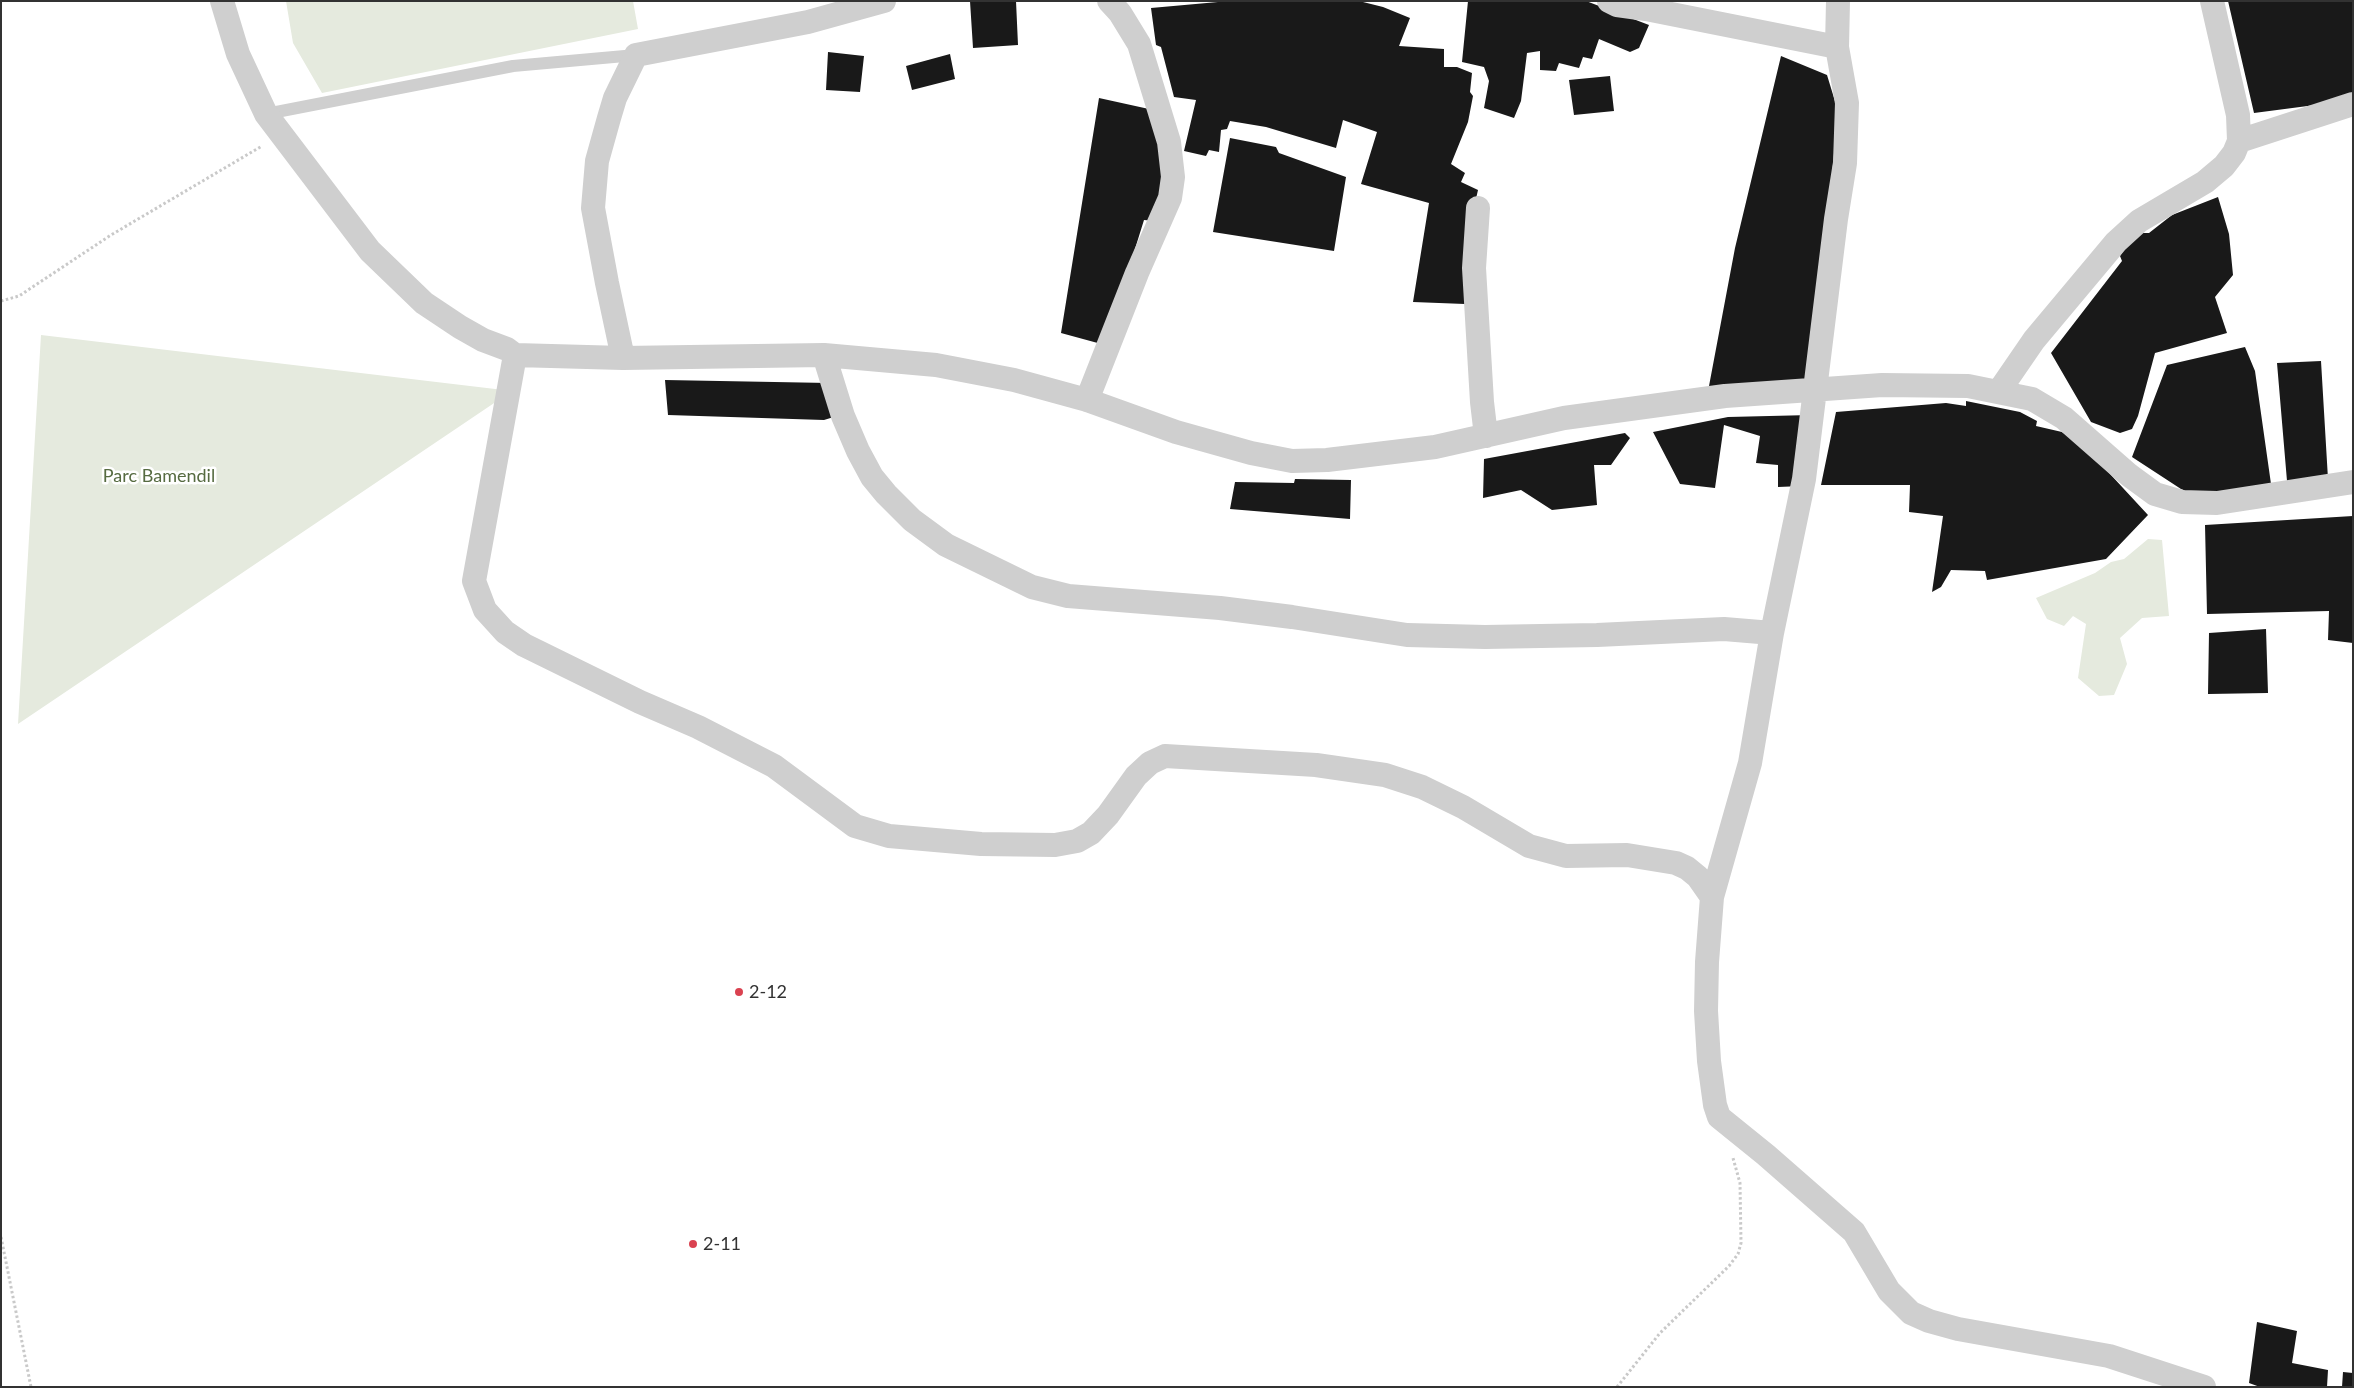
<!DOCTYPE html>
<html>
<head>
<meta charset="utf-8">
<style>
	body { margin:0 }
	#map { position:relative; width:2354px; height:1388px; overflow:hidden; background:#fff; font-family:Lato,sans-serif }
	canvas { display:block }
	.frame { position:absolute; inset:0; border:2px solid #323232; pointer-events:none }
</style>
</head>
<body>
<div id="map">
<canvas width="2354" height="1388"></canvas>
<div class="frame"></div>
</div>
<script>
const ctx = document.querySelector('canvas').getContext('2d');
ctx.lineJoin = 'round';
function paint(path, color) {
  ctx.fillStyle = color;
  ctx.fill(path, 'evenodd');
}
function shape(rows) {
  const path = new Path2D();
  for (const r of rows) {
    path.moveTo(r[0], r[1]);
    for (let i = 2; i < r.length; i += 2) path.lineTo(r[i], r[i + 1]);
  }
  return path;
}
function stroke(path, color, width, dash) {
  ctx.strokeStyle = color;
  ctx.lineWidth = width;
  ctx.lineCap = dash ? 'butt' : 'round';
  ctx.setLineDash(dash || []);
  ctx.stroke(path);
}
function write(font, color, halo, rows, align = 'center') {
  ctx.font = font + ' Lato,sans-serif';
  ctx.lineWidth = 5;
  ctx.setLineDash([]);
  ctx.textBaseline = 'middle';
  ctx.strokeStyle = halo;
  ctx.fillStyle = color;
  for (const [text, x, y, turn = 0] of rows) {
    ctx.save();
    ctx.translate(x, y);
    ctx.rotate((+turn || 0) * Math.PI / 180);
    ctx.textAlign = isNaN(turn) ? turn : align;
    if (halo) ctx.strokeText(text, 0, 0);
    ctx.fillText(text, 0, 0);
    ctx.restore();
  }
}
paint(shape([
	[286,1,633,1,638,29,322,93,293,43],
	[41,335,512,391,18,724],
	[2148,539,2162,540,2169,616,2142,618,2120,638,2127,664,2114,695,2099,696,2078,678,2086,624,2073,616,2064,626,2047,619,2036,598,2095,573,2111,562,2124,559]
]), '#e5eade');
paint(shape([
	[970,1,1016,1,1018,45,973,48],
	[1229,1,1359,1,1383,7,1410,18,1399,46,1444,49,1444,67,1457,67,1472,73,1470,92,1473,96,1468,122,1451,164,1465,173,1461,182,1478,190,1469,229,1465,304,1413,302,1429,203,1361,184,1377,132,1343,120,1336,148,1266,127,1230,121,1227,129,1221,130,1219,152,1209,150,1206,156,1184,151,1196,100,1174,97,1161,47,1156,45,1151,8],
	[1468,1,1586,1,1649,25,1639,48,1630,52,1599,39,1592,59,1583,57,1579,68,1559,63,1556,71,1540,70,1540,51,1527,53,1521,101,1514,118,1484,108,1489,81,1484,67,1462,62],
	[2228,1,2353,1,2353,93,2348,93,2346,101,2254,113],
	[828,52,864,56,860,92,826,90],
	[950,54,955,79,912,90,906,66],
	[1781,56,1827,75,1838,111,1820,303,1809,385,1709,386,1735,248],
	[1610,76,1614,111,1574,115,1569,80],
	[1099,98,1158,111,1168,160,1155,221,1144,220,1105,345,1061,333],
	[1230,138,1276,147,1279,153,1346,177,1334,251,1213,232],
	[2218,197,2229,234,2233,275,2215,297,2227,333,2155,353,2138,416,2132,429,2120,433,2091,422,2051,353,2122,261,2120,256,2135,233,2149,233,2172,215],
	[2245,347,2255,371,2272,491,2206,500,2181,489,2132,457,2167,365],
	[2321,361,2328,479,2287,481,2277,363],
	[665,380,829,383,837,416,824,420,668,415],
	[1966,401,2020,412,2037,421,2036,426,2062,432,2086,448,2148,515,2106,559,1987,580,1985,571,1951,570,1941,587,1932,592,1943,516,1909,512,1910,485,1821,485,1836,412,1946,403,1966,406],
	[1811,415,1802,486,1778,487,1778,465,1756,463,1760,436,1724,425,1715,488,1680,484,1653,432,1728,417],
	[1625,433,1630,438,1611,465,1594,465,1597,505,1552,510,1521,490,1483,498,1484,459],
	[1295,479,1351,480,1350,519,1230,509,1235,482,1294,483],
	[2353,516,2353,643,2328,640,2329,611,2207,614,2205,525],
	[2266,629,2268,693,2208,694,2209,633],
	[2257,1322,2297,1331,2292,1363,2328,1370,2327,1387,2260,1387,2249,1383],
	[2343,1372,2353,1373,2353,1387,2342,1387]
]), '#191919');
stroke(shape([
	[1,301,19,296,111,235,262,146],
	[1,1237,31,1387],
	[1617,1387,1660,1333,1729,1266,1738,1254,1741,1243,1740,1183,1733,1158]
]), '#c9c9c9', 3, [2.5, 2.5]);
stroke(shape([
	[266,114,513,66,636,55]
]), '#cfcfcf', 12);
stroke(shape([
	[222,1,238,54,266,114,370,251,424,303,460,327,483,340,507,349,515,355,623,358,824,355,936,365,1014,380,1087,400,1176,432,1251,453,1292,461,1327,460,1435,447,1564,418,1725,396,1882,385,1968,386,2032,399,2064,418,2129,475,2155,494,2182,502,2217,503,2353,482],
	[1609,1,1617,5,1646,9,1837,47],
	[1838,1,1837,47,1847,103,1845,163,1836,219,1804,479,1772,633,1750,763,1712,897,1707,962,1706,1011,1709,1061,1715,1105,1719,1117,1766,1155,1854,1232,1889,1291,1911,1313,1929,1321,1958,1329,2109,1356,2204,1387],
	[2239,141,2353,104],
	[1478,208,1474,268,1482,402,1486,436],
	[515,355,474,581,485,610,505,632,524,645,640,702,698,727,774,766,855,826,889,836,981,844,1055,845,1077,841,1091,833,1108,815,1136,776,1150,763,1165,756,1316,765,1385,775,1422,787,1463,807,1529,846,1566,856,1627,855,1676,863,1687,868,1698,877,1712,897],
	[824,355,843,416,858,451,872,477,886,494,912,520,946,545,1032,587,1068,596,1220,608,1292,617,1407,635,1485,637,1597,635,1724,629,1772,633],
	[623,358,607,283,593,208,597,161,609,118,615,98,636,55,808,22,884,1],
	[1999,391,2034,340,2116,242,2139,221,2205,182,2224,166,2234,153,2239,141,2238,115,2212,1],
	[1087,400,1137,273,1170,198,1173,177,1169,142,1139,44,1120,13,1109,1]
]), '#cfcfcf', 24);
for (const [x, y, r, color] of [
	[739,992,5,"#da4250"],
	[693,1244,5,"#da4250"]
]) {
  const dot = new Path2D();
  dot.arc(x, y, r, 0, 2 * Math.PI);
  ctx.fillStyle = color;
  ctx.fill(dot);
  stroke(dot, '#fff', 2);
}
write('18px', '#566b41', '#fff', [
	["Parc Bamendil",159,476]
]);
write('18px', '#323232', '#fff', [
	["2-12",749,992],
	["2-11",703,1244]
], 'left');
</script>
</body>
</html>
